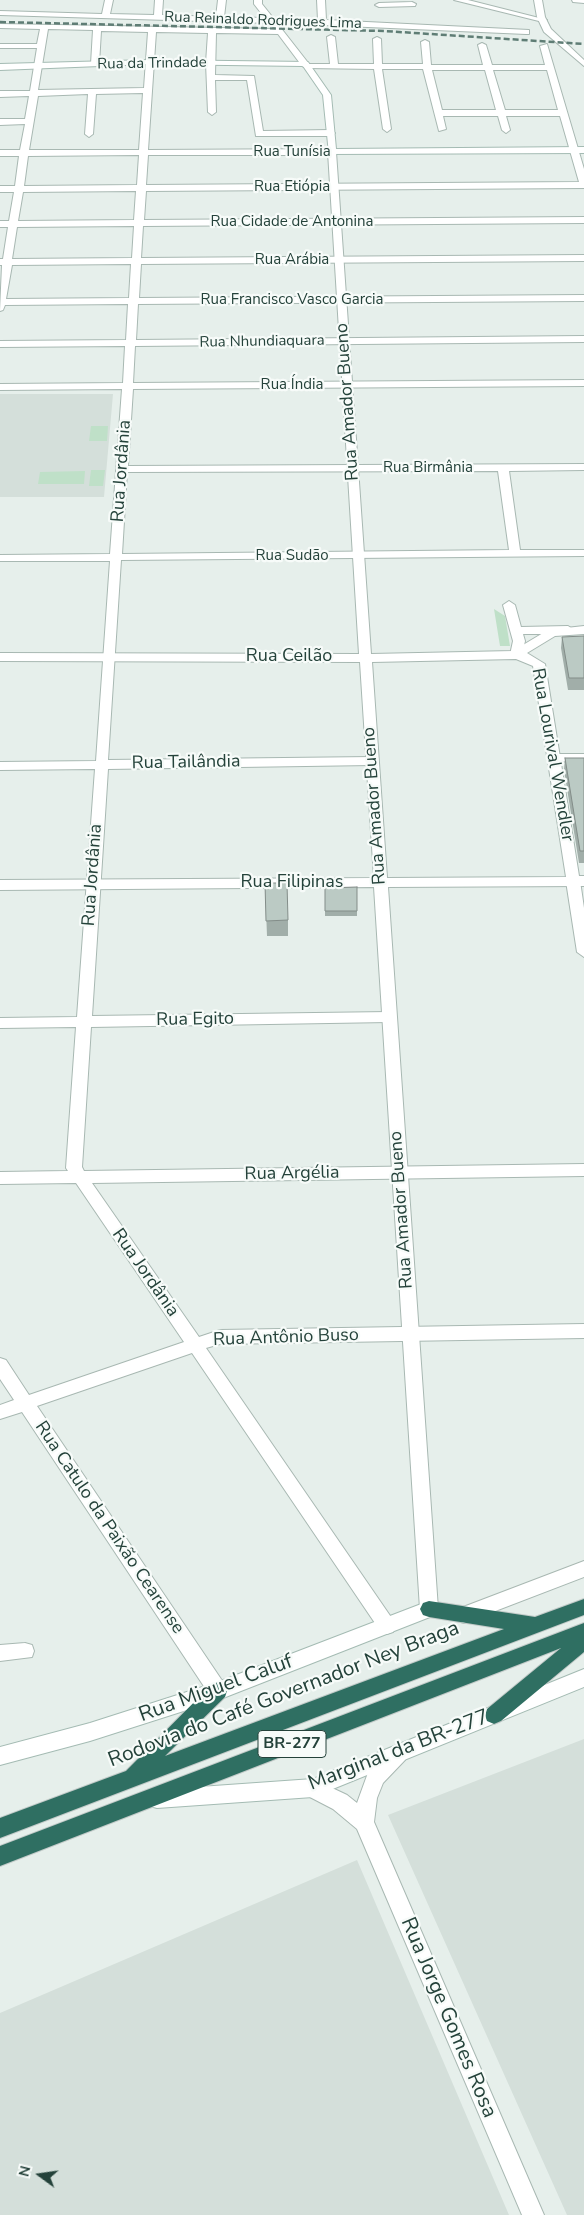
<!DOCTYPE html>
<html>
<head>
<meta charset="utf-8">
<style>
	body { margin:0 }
	#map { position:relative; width:584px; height:2215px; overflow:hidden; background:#e6efeb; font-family:"Nunito Sans",sans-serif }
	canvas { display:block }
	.north { position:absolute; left:15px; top:2150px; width:50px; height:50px; -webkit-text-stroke:4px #f7fbf9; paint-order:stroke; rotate:284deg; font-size:14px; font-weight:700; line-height:20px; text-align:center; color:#24423a }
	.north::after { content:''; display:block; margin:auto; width:18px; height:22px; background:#24423a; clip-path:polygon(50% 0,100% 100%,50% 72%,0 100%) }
</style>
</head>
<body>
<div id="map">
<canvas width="584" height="2215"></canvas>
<div class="north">N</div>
</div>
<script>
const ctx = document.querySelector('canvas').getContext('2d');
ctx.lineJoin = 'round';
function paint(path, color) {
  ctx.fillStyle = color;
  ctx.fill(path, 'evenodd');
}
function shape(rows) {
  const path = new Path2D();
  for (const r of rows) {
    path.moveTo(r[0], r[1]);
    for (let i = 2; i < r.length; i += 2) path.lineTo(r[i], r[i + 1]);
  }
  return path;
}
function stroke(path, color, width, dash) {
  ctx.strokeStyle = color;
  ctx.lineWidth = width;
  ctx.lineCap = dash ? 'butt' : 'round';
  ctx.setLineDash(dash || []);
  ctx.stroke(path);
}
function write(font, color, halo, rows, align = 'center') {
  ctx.font = font + ' "Nunito Sans",sans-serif';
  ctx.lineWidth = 4.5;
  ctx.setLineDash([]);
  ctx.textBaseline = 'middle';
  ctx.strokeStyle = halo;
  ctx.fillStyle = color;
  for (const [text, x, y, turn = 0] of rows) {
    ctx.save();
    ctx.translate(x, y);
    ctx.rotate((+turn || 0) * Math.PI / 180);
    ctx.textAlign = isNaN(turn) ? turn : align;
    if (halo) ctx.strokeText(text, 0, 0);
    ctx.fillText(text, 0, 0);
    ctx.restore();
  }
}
paint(shape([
	[0,394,113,394,104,497,0,497],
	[584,1739,584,2215,567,2215,388,1815],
	[357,1860,509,2215,0,2215,0,2013]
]), '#d4dfda');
paint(shape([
	[91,426,108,426,107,441,89,441],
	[91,470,105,470,103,486,89,486],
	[85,471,84,484,38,484,40,472],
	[494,609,505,616,510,646,500,646]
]), '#bfe0c8');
const minor = shape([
	[105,0,113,0,110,14,154,15,155,0,163,0,162,15,216,17,218,0,226,0,224,17,265,18,254,4,254,0,262,0,262,4,274,19,318,20,317,0,325,0,326,20,529,30,529,34,526,34,277,23,309,64,330,64,327,37,331,35,335,37,338,64,374,64,373,39,377,37,381,39,382,64,423,64,421,42,425,40,429,42,431,65,483,65,478,45,482,43,486,45,492,65,545,65,540,46,547,44,584,169,584,188,146,191,144,220,584,217,584,223,143,226,141,258,584,255,584,261,141,264,139,298,584,295,584,301,138,304,136,340,584,336,584,342,135,346,133,383,584,380,584,386,133,389,128,466,584,464,584,470,509,471,520,550,584,550,584,556,121,560,108,760,372,757,378,761,372,765,108,769,92,1016,389,1012,396,1017,389,1022,91,1027,82,1167,84,1171,584,1164,584,1176,92,1183,199,1337,220,1330,584,1324,584,1338,220,1344,206,1348,393,1620,396,1626,393,1632,387,1634,381,1632,192,1353,37,1406,225,1685,227,1691,225,1697,218,1700,211,1697,22,1412,0,1419,0,1405,14,1400,0,1379,0,1358,6,1360,29,1395,184,1342,76,1183,0,1184,0,1172,68,1171,66,1168,76,1027,0,1028,0,1018,77,1017,95,769,0,770,0,762,96,761,110,561,0,561,0,555,110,554,122,389,0,390,0,384,123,383,125,346,0,347,0,341,126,340,128,304,5,305,3,310,0,311,2,265,0,265,0,259,3,259,8,227,0,227,0,221,9,221,14,192,0,192,0,186,15,186,19,156,0,156,0,150,20,150,25,124,0,125,0,119,25,119,29,96,0,97,0,91,30,91,37,48,0,48,0,44,37,44,40,29,0,28,0,24,274,29,269,23,0,15,0,11,102,14,105,0],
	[48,29,93,30,91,64,95,66,99,64,101,31,148,32,144,88,38,90,48,29],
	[156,32,208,33,206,63,208,112,212,115,216,112,215,80,247,80,256,136,331,136,335,133,331,130,263,131,254,76,215,75,216,33,278,34,302,66,307,68,374,69,383,129,387,132,391,129,382,69,423,69,439,131,446,129,443,116,498,116,502,130,506,133,510,130,506,116,560,116,579,182,146,185,148,155,332,155,336,152,332,149,148,150,156,32],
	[432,70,485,70,496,110,442,110,432,70],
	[493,70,547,70,558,110,505,110,493,70],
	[143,93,139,150,29,150,38,96,88,94,85,134,89,137,93,134,96,94,143,93],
	[139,155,137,185,24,186,28,156,139,155],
	[136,191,134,220,18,221,23,192,136,191],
	[134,226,132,258,12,259,17,227,134,226],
	[131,264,129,298,6,299,12,265,131,264],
	[498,471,509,550,122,554,127,472,498,471],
	[454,0,468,0,547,20,543,22,454,0],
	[572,0,584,0,584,3,573,2,572,0],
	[412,2,416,4,415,6,379,7,375,5,379,3,412,2],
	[509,601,515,605,521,627,568,626,574,630,568,634,523,634,525,641,522,655,516,659,512,658,510,655,513,641,503,605,509,601],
	[554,754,584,754,584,762,549,761,548,758,554,754],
	[573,876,580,881,584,908,584,957,577,952,566,881,573,876],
	[584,1561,584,1577,464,1623,458,1621,455,1615,458,1609,584,1561],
	[25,1643,32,1645,34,1651,32,1657,0,1661,0,1645,25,1643],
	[398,1745,405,1748,408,1754,405,1760,383,1783,377,1798,374,1822,544,2215,522,2215,357,1829,333,1809,306,1795,303,1788,306,1781,313,1779,347,1795,357,1803,369,1770,391,1748,398,1745]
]);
const tertiary = shape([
	[534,0,542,0,545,17,551,29,584,60,584,66,544,32,537,17,534,0],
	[332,149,336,152,371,654,513,651,548,630,584,626,584,634,555,636,527,653,545,664,579,876,584,876,584,886,388,887,438,1609,435,1615,429,1617,423,1615,420,1609,374,887,0,890,0,880,374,878,360,662,0,661,0,653,359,654,328,152,332,149],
	[516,659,533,666,566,877,387,878,372,662,516,659]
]);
const secondary = shape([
	[150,60,308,62,331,95,336,149,584,147,584,153,329,154,323,95,303,66,150,64,0,70,0,64,150,60],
	[429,1601,435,1603,438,1609,435,1615,218,1700,90,1741,0,1765,0,1747,90,1723,218,1682,429,1601],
	[584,1669,584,1687,313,1797,157,1808,150,1806,147,1799,150,1792,157,1790,313,1779,584,1669]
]);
const motorway = shape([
	[584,1599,584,1615,0,1838,0,1818,126,1771,211,1685,218,1682,225,1685,227,1691,225,1697,165,1756,504,1629,429,1617,423,1615,420,1609,423,1603,429,1601,535,1617,584,1599],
	[584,1623,584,1652,501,1721,494,1724,487,1721,485,1715,487,1709,561,1648,0,1866,0,1846,584,1623]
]);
stroke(minor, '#a8b8b2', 2);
stroke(tertiary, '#a8b8b2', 2);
stroke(secondary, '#a4bbb3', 2);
stroke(motorway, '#c2cac8', 2);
paint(minor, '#fff');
paint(tertiary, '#fff');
paint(secondary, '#fff');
paint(motorway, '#2f6f62');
stroke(shape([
	[0,22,384,31,584,44]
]), '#5f7d75', 2.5, [6, 3]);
paint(shape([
	[584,636,584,690,568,690,561,648,562,637],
	[565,758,584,758,584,863,579,863,564,770],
	[265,883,288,920,288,936,267,936],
	[357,887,357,916,325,916,325,888]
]), '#a1aea9');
const building = shape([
	[584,636,584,678,569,678,562,637,584,636],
	[565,758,584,758,584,851,580,851,565,758],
	[265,883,287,883,288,920,266,921,265,883],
	[357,887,357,911,325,911,325,888,357,887]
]);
paint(building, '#bbcac4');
stroke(building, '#838d89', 1);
write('15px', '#24423a', '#f7fbf9', [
	["Rua Reinaldo Rodrigues Lima",263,21,2],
	["Rua da Trindade",152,64,-1],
	["Rua Tunísia",292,152],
	["Rua Etiópia",292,187],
	["Rua Cidade de Antonina",292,222],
	["Rua Arábia",292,260],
	["Rua Francisco Vasco Garcia",292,300],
	["Rua Nhundiaquara",262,342,-1],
	["Rua Índia",292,385],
	["Rua Birmânia",428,468],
	["Rua Sudão",292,556]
]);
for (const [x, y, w] of [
	[292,1744,68]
]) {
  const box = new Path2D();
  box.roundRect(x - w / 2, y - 13.5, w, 27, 4);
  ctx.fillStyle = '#f7fbf9';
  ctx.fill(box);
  stroke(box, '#24423a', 1);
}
write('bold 16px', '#24423a', null, [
	["BR-277",292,1744]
]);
write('18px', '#24423a', '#f7fbf9', [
	["Rua Amador Bueno",348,402,-94],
	["Rua Jordânia",122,471,-86],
	["Rua Ceilão",289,657],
	["Rua Lourival Wendler",552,755,80],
	["Rua Tailândia",186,763,-1],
	["Rua Amador Bueno",375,806,-94],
	["Rua Jordânia",93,875,-86],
	["Rua Filipinas",292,883],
	["Rua Egito",195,1020,-1],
	["Rua Argélia",292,1174,-1],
	["Rua Amador Bueno",402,1210,-94],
	["Rua Jordânia",145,1273,55],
	["Rua Antônio Buso",286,1338,-2],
	["Rua Catulo da Paixão Cearense",109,1528,56]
]);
write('21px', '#24423a', '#f7fbf9', [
	["Rua Miguel Caluf",216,1689,-20],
	["Rodovia do Café Governador Ney Braga",284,1695,-21],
	["Marginal da BR-277",399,1751,-21],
	["Rua Jorge Gomes Rosa",448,2018,67]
]);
</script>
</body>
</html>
